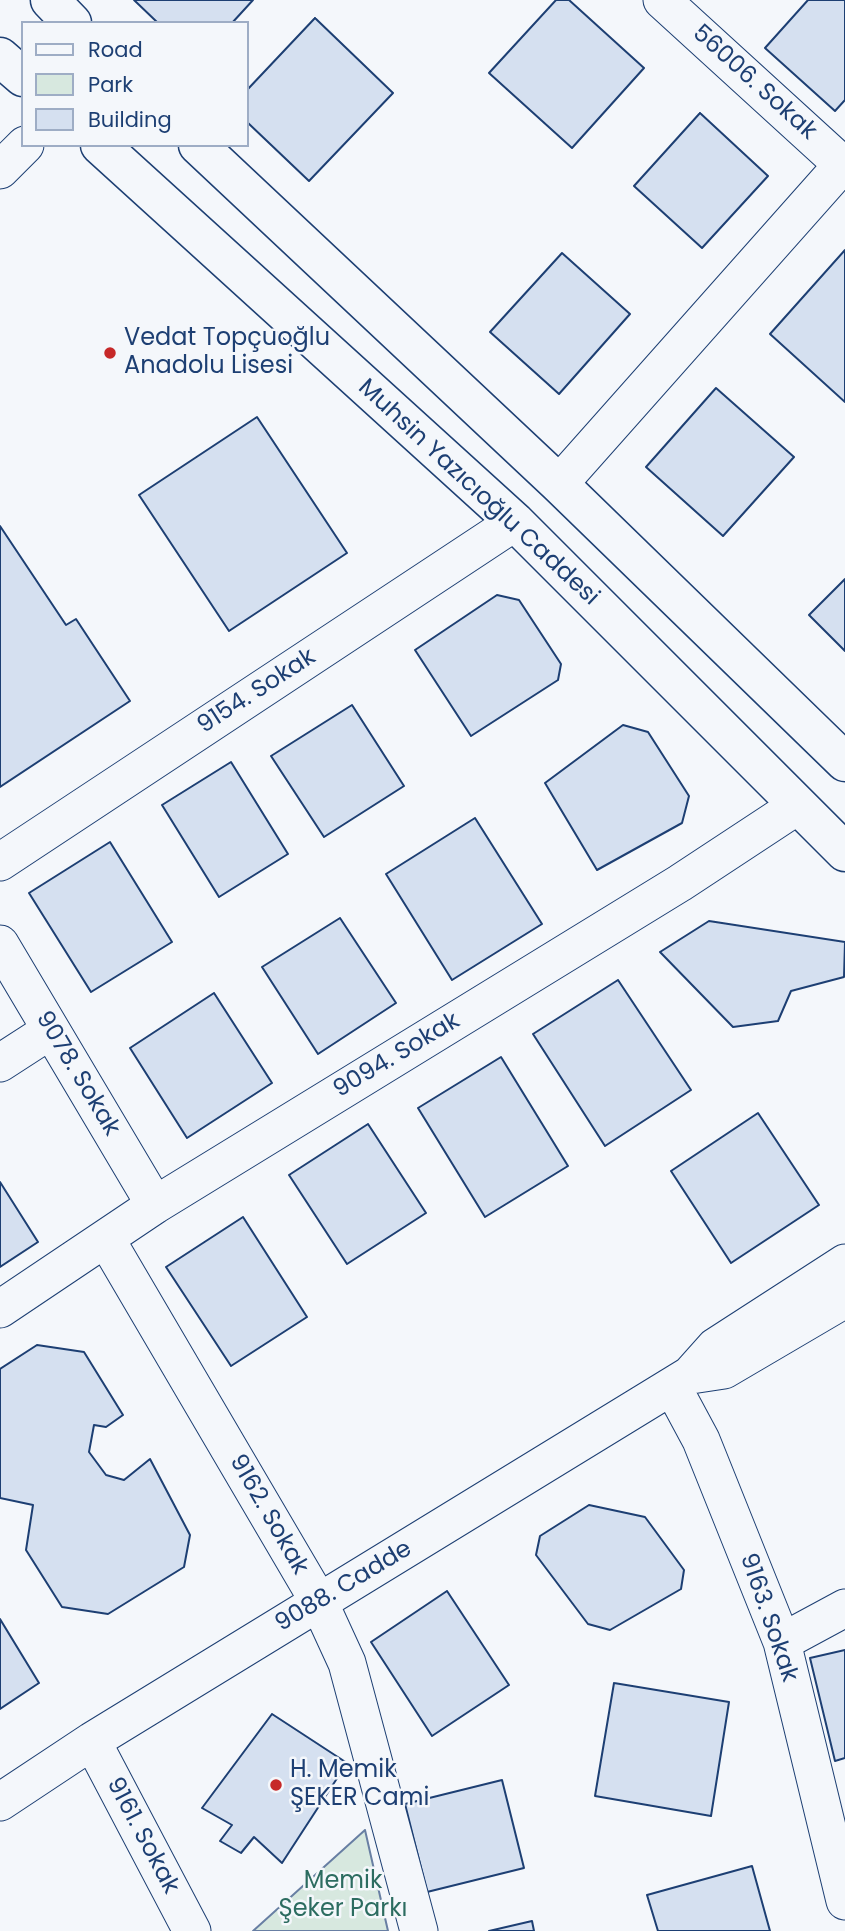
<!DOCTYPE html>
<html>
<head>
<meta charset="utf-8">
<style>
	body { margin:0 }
	#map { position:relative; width:845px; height:1931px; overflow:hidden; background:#f4f7fb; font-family:Poppins,sans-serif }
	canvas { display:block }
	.legend { position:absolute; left:21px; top:21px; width:228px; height:126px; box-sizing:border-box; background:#f4f7fb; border:2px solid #9eadc5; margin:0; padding:9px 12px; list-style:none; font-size:21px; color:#1d3f73 }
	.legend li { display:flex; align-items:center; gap:14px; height:35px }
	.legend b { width:35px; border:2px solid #9eadc5 }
</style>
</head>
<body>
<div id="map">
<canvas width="845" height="1931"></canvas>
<ul class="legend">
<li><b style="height:9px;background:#f4f7fb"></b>Road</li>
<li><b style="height:19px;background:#d7e8df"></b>Park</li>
<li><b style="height:19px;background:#d5e0f0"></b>Building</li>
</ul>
</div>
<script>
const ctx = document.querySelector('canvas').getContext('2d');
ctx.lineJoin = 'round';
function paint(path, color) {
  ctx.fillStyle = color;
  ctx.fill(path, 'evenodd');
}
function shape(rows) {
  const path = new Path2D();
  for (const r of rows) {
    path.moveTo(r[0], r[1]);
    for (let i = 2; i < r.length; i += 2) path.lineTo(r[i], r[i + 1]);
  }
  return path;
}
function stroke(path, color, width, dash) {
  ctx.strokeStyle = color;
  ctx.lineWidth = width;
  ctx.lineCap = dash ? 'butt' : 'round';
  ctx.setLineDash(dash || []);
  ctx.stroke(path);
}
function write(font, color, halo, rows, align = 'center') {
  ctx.font = font + ' Poppins,sans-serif';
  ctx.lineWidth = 5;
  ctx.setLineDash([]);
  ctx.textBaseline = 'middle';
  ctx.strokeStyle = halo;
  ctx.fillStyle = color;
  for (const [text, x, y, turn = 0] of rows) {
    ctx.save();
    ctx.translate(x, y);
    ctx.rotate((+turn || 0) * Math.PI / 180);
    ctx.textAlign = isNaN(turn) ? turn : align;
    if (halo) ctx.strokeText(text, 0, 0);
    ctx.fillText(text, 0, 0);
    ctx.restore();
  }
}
const green = shape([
	[365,1830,388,1931,253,1931,365,1830]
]);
paint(green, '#d7e8df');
stroke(green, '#687fa3', 2);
const building = shape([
	[134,0,253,0,232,23,158,23,134,0],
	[556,0,569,0,644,68,572,148,489,73,556,0],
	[808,0,845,0,845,100,835,111,765,48,808,0],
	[315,18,393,93,309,181,247,122,247,90,315,18],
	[700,113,768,176,702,248,634,186,700,113],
	[845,250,845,402,770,334,845,250],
	[562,253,630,314,559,394,490,332,562,253],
	[716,388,794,457,723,536,646,467,716,388],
	[257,417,347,553,229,631,139,495,257,417],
	[0,526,66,625,76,619,130,701,0,787,0,526],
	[845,579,845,651,809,615,845,579],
	[497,595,519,600,561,664,558,680,471,736,415,650,497,595],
	[352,705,404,786,324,837,271,756,352,705],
	[623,725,648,732,689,796,682,823,597,870,545,783,623,725],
	[231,762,288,854,219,897,162,805,231,762],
	[475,818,542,924,452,980,386,874,475,818],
	[110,842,172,942,91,992,29,893,110,842],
	[340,918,396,1003,318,1054,262,967,340,918],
	[709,921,845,942,844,977,791,991,778,1021,733,1027,660,952,709,921],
	[618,980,691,1090,605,1146,533,1034,618,980],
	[214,993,272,1083,187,1138,130,1048,214,993],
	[501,1057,568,1166,485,1217,418,1108,501,1057],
	[758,1113,819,1205,731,1263,671,1171,758,1113],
	[368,1124,426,1213,347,1264,289,1175,368,1124],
	[0,1182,38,1242,0,1267,0,1182],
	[243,1217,307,1317,231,1366,166,1267,243,1217],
	[37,1345,84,1352,123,1415,106,1427,94,1425,89,1452,106,1475,124,1480,150,1459,190,1535,184,1567,108,1614,62,1607,26,1550,33,1505,0,1498,0,1369,37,1345],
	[589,1505,645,1517,684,1570,681,1589,610,1630,588,1624,536,1555,540,1536,589,1505],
	[447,1591,509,1685,432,1736,371,1642,447,1591],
	[0,1619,39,1683,0,1709,0,1619],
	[845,1650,845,1758,835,1761,810,1658,845,1650],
	[614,1683,729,1702,711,1816,595,1796,614,1683],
	[272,1714,347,1763,282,1863,254,1837,241,1853,220,1841,232,1825,202,1808,272,1714],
	[502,1780,524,1868,427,1892,405,1804,502,1780],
	[752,1866,770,1931,658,1931,647,1895,752,1866],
	[532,1921,534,1931,489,1931,532,1921]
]);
paint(building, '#d5e0f0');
stroke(building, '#1d3f73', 2);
const minor = shape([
	[662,0,845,167],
	[0,170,25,145],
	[559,484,845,162],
	[0,862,515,522],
	[0,944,155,1205],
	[0,1063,51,1030],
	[106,1239,319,1602,347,1663,419,1931],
	[0,1309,155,1205,680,883,797,806],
	[691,1375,724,1370,845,1299],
	[672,1386,701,1440,782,1642,845,1901],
	[782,1642,845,1608],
	[92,1741,192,1931],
	[0,1802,92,1741,690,1375,715,1347,845,1263]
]);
const major = shape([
	[50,0,72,23],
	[0,57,23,77],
	[100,145,515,522,845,852],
	[198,145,559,484,845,762]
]);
stroke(minor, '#1d3f73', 39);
stroke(major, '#1d3f73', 41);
stroke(minor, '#f4f7fb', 37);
stroke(major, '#f4f7fb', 38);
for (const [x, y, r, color] of [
	[110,353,7,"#c62828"],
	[276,1785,7,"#c62828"]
]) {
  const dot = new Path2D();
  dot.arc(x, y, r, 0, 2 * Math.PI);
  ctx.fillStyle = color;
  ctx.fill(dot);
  stroke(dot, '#f4f7fb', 2.5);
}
write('24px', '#1d3f73', '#f4f7fb', [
	["56006. Sokak",754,83,42],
	["Muhsin Yazıcıoğlu Caddesi",478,493,43],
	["9154. Sokak",257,692,-33],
	["9094. Sokak",397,1056,-31],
	["9078. Sokak",77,1074,59],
	["9162. Sokak",268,1515,60],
	["9088. Cadde",344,1587,-31],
	["9163. Sokak",768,1618,71],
	["9161. Sokak",142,1836,62]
]);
write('24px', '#1d3f73', '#f4f7fb', [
	["Vedat Topçuoğlu",124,339],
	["Anadolu Lisesi",124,367],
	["H. Memik",290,1771],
	["ŞEKER Cami",290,1799]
], 'left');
write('24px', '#2c6c60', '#f4f7fb', [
	["Memik",343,1882],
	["Şeker Parkı",343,1910]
]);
</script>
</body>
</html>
